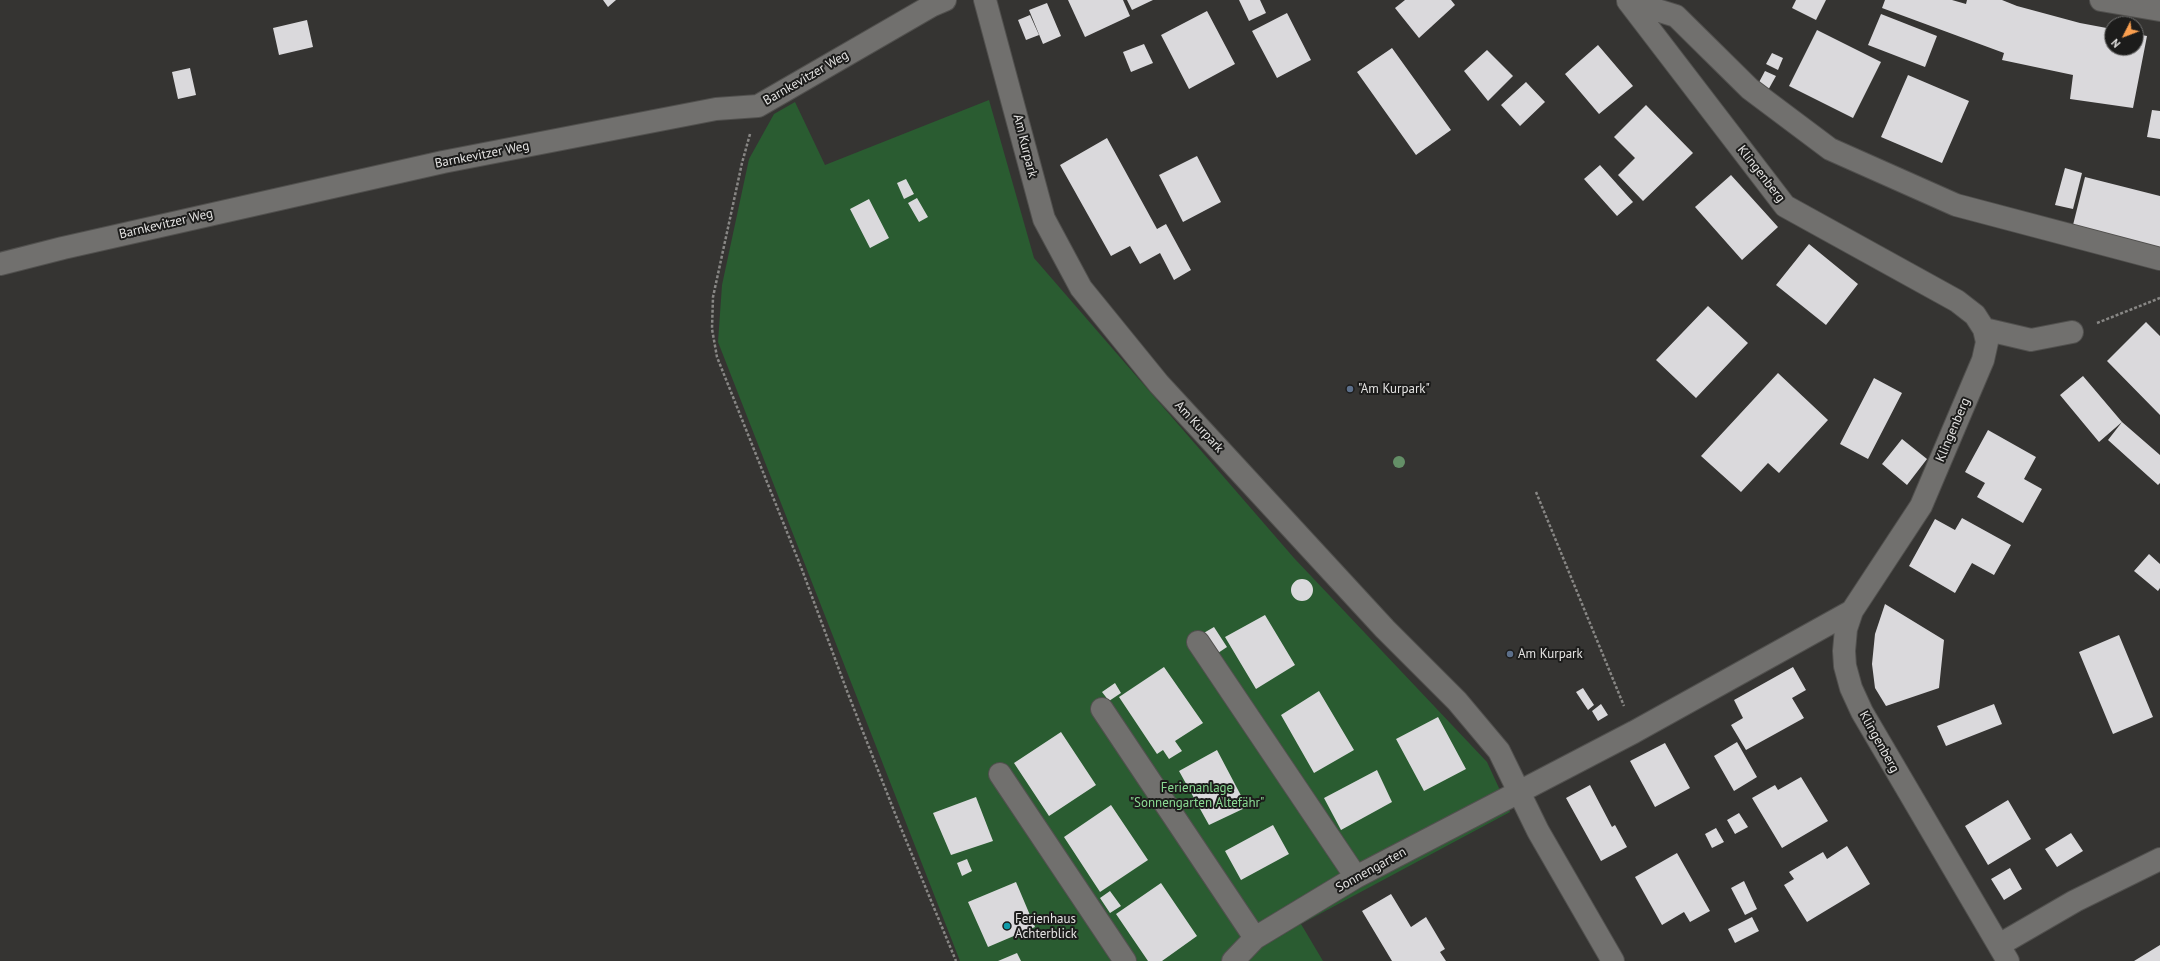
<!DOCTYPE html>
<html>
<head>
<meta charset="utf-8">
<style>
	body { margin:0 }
	#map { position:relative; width:2160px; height:961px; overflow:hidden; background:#353432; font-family:"PT Sans",sans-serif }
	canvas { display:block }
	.north { position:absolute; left:2104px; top:16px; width:40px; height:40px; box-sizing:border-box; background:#1c1c1b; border:1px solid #6c6c6b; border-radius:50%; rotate:228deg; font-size:11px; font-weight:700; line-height:16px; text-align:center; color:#e4e3e2 }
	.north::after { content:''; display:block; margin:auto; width:14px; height:18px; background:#fa9f4f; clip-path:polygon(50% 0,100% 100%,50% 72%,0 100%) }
</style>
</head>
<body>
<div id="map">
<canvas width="2160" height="961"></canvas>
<div class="north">N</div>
</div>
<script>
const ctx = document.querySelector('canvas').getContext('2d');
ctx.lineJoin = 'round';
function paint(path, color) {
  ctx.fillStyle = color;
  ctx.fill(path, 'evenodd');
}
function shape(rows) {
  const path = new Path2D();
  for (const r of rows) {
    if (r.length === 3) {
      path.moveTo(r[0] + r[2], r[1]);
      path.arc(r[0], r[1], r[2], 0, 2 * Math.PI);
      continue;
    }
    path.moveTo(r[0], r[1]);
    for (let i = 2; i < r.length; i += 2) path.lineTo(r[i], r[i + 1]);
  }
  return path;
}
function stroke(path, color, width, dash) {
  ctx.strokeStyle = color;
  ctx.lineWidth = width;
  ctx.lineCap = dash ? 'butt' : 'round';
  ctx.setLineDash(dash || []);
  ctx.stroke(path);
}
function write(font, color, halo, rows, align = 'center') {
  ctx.font = font + ' "PT Sans",sans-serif';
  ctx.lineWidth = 4;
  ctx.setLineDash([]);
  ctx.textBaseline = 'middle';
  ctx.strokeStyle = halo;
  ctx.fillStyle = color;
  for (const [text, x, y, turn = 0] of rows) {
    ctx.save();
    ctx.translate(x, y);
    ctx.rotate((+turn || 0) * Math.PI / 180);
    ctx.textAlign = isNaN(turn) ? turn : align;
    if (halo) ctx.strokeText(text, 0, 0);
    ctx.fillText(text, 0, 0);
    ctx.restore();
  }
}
paint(shape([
	[989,100,1034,258,1294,558,1487,762,1510,812,1301,924,1323,961,960,961,718,342,722,285,749,159,774,114,795,102,825,165]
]), '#2a5c31');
paint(shape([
	[603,0,616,0,608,7],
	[1068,0,1123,0,1130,16,1085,37],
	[1127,0,1153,0,1132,10],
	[1239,0,1260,0,1266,13,1249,21],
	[1405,0,1451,0,1455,5,1419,38,1395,8],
	[1796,0,1826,0,1816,20,1792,8],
	[1885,0,1952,0,1966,4,1967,0,2002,0,2017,6,2080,23,2112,29,2112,48,2136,48,2136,34,2147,36,2133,108,2070,99,2073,75,2002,60,2004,53,1882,8],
	[1047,3,1061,36,1043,44,1029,10],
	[1207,11,1235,64,1189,89,1161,35],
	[1287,13,1311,60,1277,78,1252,31],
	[1881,14,1937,36,1925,67,1868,45],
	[1030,15,1039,35,1026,40,1018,20],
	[307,20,313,47,279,55,273,28],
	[1817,30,1881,62,1853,118,1789,86],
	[1144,44,1153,63,1131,72,1123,52],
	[1598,45,1633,86,1599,114,1565,74],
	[1392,48,1451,130,1416,155,1357,72],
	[1487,50,1513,76,1488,101,1464,71],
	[1772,53,1783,58,1778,70,1766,64],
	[190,68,196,95,178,99,172,72],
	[1765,71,1776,76,1767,92,1757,86],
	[1908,75,1969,101,1942,163,1881,137],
	[1526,82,1545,102,1520,126,1501,105],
	[1646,105,1693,153,1643,201,1618,175,1635,158,1614,137],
	[2152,110,2160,111,2160,139,2147,137],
	[1107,138,1157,229,1166,224,1191,270,1174,280,1160,253,1140,264,1130,246,1111,256,1060,165],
	[1197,156,1221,202,1183,222,1159,175],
	[1600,165,1633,202,1617,216,1584,179],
	[2065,168,2082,173,2073,209,2055,205],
	[1731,175,1778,227,1742,260,1695,207],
	[2085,177,2160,196,2160,251,2072,229],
	[906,179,914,194,904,199,897,183],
	[917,198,928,217,919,222,908,203],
	[869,199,889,238,870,248,850,209],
	[1809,244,1858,284,1826,325,1776,285],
	[1708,306,1748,343,1696,398,1656,360],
	[2146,322,2160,336,2160,415,2107,361],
	[1778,373,1828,420,1779,473,1768,463,1741,492,1701,456],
	[2083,376,2122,422,2160,455,2160,483,2158,485,2108,440,2122,422,2099,442,2060,395],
	[1874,378,1902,393,1868,459,1840,444],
	[1988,430,2036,457,2024,479,2042,489,2023,523,1977,497,1985,483,1965,472],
	[1902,439,1927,459,1907,485,1882,464],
	[1962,518,2011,545,1994,575,1972,563,1955,593,1909,566,1935,519,1955,530],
	[2149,554,2160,564,2160,588,2158,591,2134,571],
	[1302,590,11],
	[1885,604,1944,640,1939,688,1886,706,1875,688,1872,664,1875,634],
	[1265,615,1295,665,1256,689,1225,637],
	[1214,627,1227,647,1215,655,1202,634],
	[2119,635,2153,717,2113,734,2079,652],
	[1164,667,1203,723,1175,741,1182,751,1169,759,1163,750,1157,754,1119,697],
	[1793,667,1806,690,1792,698,1804,718,1746,750,1731,725,1743,718,1734,700],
	[1115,683,1121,693,1109,701,1102,692],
	[1583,688,1594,705,1588,710,1576,692],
	[1319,691,1354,750,1314,773,1281,715],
	[1601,704,1608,715,1598,721,1592,711],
	[1994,704,2002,724,1946,746,1937,726],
	[1438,717,1466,769,1424,791,1396,739],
	[1061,732,1096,785,1049,816,1014,763],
	[1737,742,1757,777,1734,791,1714,756],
	[1665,743,1690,788,1655,807,1630,761],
	[1217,750,1247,807,1209,825,1179,771],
	[1377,770,1392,802,1341,830,1324,798],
	[1801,777,1828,821,1782,848,1752,798,1775,785,1778,790],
	[1590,785,1612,827,1615,825,1627,847,1601,861,1566,798],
	[976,797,993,841,951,855,933,813],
	[2008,800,2031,839,1988,865,1965,826],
	[1111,805,1148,860,1100,892,1064,837],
	[1739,813,1748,827,1735,834,1727,820],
	[1273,825,1289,854,1241,880,1225,851],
	[1716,828,1724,842,1712,848,1705,834],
	[2071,833,2083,851,2057,867,2045,849],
	[1847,846,1870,884,1807,922,1784,885,1794,879,1789,872,1823,852,1827,859],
	[1677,853,1710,911,1690,922,1684,912,1662,925,1635,877],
	[967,859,972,871,962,876,957,863],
	[2010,868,2022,889,2004,900,1991,879],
	[1744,881,1757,909,1745,915,1731,888],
	[1016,882,1035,927,988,947,968,902],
	[1161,883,1197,936,1162,961,1148,961,1116,914],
	[1110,891,1121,906,1110,913,1100,898],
	[1391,894,1411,927,1426,917,1445,949,1440,952,1446,961,1392,961,1362,911],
	[1752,917,1759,931,1735,943,1728,929],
	[2160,945,2160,961,2134,961],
	[1017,953,1021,961,998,961]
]), '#dad9dc');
const minor = shape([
	[985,0,1044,219,1081,288,1159,384,1385,629,1457,701,1499,751,1538,831,1613,961],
	[2101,0,2160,10],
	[0,264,63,248,443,162,716,109,758,106,931,6,945,0],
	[1984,329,2031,340,2072,332],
	[1198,642,1356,877],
	[1102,709,1255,938],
	[1000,774,1125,961],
	[1999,945,2075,901,2160,859],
	[1233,961,1255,938,1356,877,1634,732,1852,611],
	[2008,961,1862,712,1851,688,1845,666,1844,651,1846,629,1852,611,1921,506,1983,360,1987,342,1984,329,1975,315,1957,301,1785,206,1628,1,1676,16,1750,89,1830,149,1956,205,2160,259]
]);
stroke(minor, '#51504e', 24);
stroke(shape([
	[750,134,742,163,713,297,712,329,717,357,801,567,847,691,896,816,956,961],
	[2097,323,2160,298],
	[1536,492,1624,706]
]), '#888785', 2.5, [3, 2]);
stroke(minor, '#71706e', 22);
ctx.fillStyle = '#648f67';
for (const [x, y] of [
	[1399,462]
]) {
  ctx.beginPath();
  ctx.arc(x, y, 6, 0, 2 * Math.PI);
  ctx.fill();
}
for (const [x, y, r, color] of [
	[1350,389,4,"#5c6f8a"],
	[1510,654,4,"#5c6f8a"],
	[1007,926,4,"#0f9aa8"]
]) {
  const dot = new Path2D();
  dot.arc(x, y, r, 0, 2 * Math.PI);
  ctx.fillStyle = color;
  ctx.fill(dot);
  stroke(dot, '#1c1c1b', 1.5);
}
write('13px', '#e4e3e2', '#1c1c1b', [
	["Barnkevitzer Weg",806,78,-30],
	["Am Kurpark",1025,146,76],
	["Barnkevitzer Weg",482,155,-11],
	["Klingenberg",1761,174,52],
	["Barnkevitzer Weg",166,224,-13],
	["Am Kurpark",1199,427,47],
	["Klingenberg",1953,430,-67],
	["Klingenberg",1879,742,61],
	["Sonnengarten",1371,870,-29]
]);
write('13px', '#e4e3e2', '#1c1c1b', [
	["\"Am Kurpark\"",1358,389],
	["Am Kurpark",1518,654],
	["Ferienhaus",1015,919],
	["Achterblick",1015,934]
], 'left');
write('13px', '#8ada93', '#1c1c1b', [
	["Ferienanlage",1197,788],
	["\"Sonnengarten Altefähr\"",1197,803]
]);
</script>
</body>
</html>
